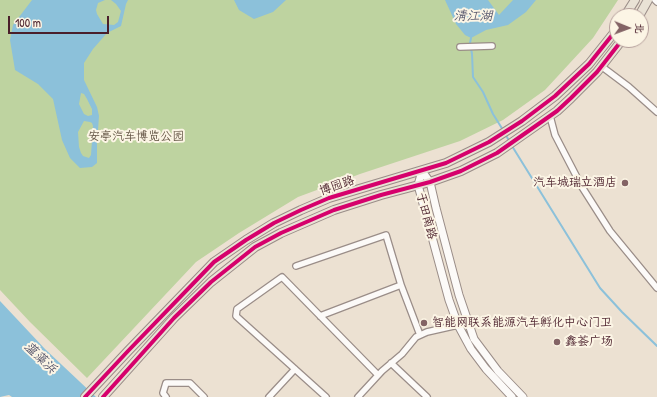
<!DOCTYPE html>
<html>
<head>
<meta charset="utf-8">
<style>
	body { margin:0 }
	#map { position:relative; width:657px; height:397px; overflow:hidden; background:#ece1d2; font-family:"Patrick Hand","LXGW WenKai TC",sans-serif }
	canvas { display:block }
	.north { position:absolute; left:609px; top:8px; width:40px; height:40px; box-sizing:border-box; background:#fcf5e5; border:1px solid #b59f9b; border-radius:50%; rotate:91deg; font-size:11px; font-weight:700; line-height:16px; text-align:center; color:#4a1f2b }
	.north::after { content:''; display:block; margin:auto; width:14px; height:18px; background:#836365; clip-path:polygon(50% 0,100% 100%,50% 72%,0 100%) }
	.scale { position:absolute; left:8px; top:16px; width:101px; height:18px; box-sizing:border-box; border:2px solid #4a1f2b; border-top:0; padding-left:5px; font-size:12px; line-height:14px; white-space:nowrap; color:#4a1f2b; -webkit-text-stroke:3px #fcf5e5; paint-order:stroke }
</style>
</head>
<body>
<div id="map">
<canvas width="657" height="397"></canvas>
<div class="north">北</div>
<div class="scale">100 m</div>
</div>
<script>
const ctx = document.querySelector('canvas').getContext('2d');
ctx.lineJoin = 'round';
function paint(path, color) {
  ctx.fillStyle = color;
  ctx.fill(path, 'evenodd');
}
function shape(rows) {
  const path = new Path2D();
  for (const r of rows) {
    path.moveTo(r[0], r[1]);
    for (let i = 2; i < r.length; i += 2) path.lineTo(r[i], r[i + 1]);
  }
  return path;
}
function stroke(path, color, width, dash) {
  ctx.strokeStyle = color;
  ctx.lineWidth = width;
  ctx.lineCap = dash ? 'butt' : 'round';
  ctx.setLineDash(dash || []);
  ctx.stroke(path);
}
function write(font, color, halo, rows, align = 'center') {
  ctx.font = font + ' "Patrick Hand","LXGW WenKai TC",sans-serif';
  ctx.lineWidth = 4;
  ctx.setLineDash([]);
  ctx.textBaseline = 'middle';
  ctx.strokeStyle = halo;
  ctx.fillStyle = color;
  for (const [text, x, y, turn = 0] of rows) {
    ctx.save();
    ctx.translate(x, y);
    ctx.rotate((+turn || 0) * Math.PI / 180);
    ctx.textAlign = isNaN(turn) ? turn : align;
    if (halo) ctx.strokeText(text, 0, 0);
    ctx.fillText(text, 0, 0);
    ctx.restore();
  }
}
paint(shape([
	[0,0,618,0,593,38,545,90,503,120,460,141,360,174,298,197,239,233,196,262,87,378,30,322,0,290]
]), '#bed3a0');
paint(shape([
	[32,0,105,0,98,3,96,10,97,14,103,24,114,25,118,22,121,11,116,4,111,0,128,0,126,4,121,26,107,33,93,49,84,63,84,80,97,107,99,116,97,144,97,163,92,167,80,168,70,158,62,140,53,99,38,84,15,70,10,40,13,25],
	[81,93,84,94,87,99,92,109,92,115,88,116,84,114,79,104],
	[84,121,90,122,92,123,93,126,91,155,89,158,83,156,81,153,79,147,78,132],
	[234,0,286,0,273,12,254,19,239,10],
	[445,0,488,0,499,15,513,0,536,0,526,12,508,25,486,30,471,38,465,35,456,24],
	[0,301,45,349,96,397,12,397,9,395,0,397]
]), '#8cc1da');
stroke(shape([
	[471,38,470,43,472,54,473,77,483,92,493,114,503,130],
	[505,134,510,142],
	[512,146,600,288,622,312,657,346]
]), '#8cc1da', 2);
const minor = shape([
	[655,0,657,2],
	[460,47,492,46],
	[601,66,629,87,657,112],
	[550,116,555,135,582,187,610,231,657,288],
	[296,266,386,235,401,285],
	[320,316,401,285,420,335],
	[391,363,427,397],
	[166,397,163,393,166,383,190,383,204,397],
	[269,397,295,369],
	[326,397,236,316,237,309,282,277,378,375],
	[358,397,382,371,402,354,416,337,427,332,458,325]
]);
const tertiary = shape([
	[422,171,430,182,436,208,459,295,474,339,498,371,523,397],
	[422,171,418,185,449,300,458,325,471,349,486,369,512,397]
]);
const primary = shape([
	[625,16,635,0],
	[639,16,648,0],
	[85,397,128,351,214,262,246,240,274,223,301,210,329,198,446,163,489,142,522,121,555,96,589,64,617,29],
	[103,397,174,318,211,282,255,247,281,233,334,210,381,195,430,182,461,171,497,153,557,111,571,98,597,72,622,40]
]);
stroke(minor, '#9a8d88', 8);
stroke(tertiary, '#9a8d88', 9);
stroke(primary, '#9a8d88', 10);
stroke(minor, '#fcfaf8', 5.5);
stroke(tertiary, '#fcfaf8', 7);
stroke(primary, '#e9e2d5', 8);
stroke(shape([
	[85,397,128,351,214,262,246,240,274,223,301,210,329,198,446,163,489,142,522,121,555,96,589,64,617,29],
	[103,397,174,318,211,282,255,247,281,233,334,210,381,195,430,182,461,171,497,153,557,111,571,98,597,72,622,40]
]), '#d6006c', 4);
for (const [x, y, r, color] of [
	[625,183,4,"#836365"],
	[424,323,4,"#836365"],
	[557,342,4,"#836365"]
]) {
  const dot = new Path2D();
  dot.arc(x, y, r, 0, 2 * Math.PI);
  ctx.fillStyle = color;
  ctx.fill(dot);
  stroke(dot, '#fcf5e5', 1.5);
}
write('12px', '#615242', '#fcf5e5', [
	["安亭汽车博览公园",136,137]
]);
write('12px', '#4a1f2b', '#fcf5e5', [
	["汽车城瑞立酒店",617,183,"right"],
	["智能网联系能源汽车孵化中心门卫",432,323],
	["鑫荟广场",565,342]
], 'left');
write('12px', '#4a1f2b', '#fcf5e5', [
	["博园路",337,186,-19],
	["于田南路",426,216,75]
]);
write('italic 13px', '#53536a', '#fcf5e5', [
	["清江湖",473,17],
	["蕰藻浜",40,358,44]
]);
</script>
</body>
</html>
